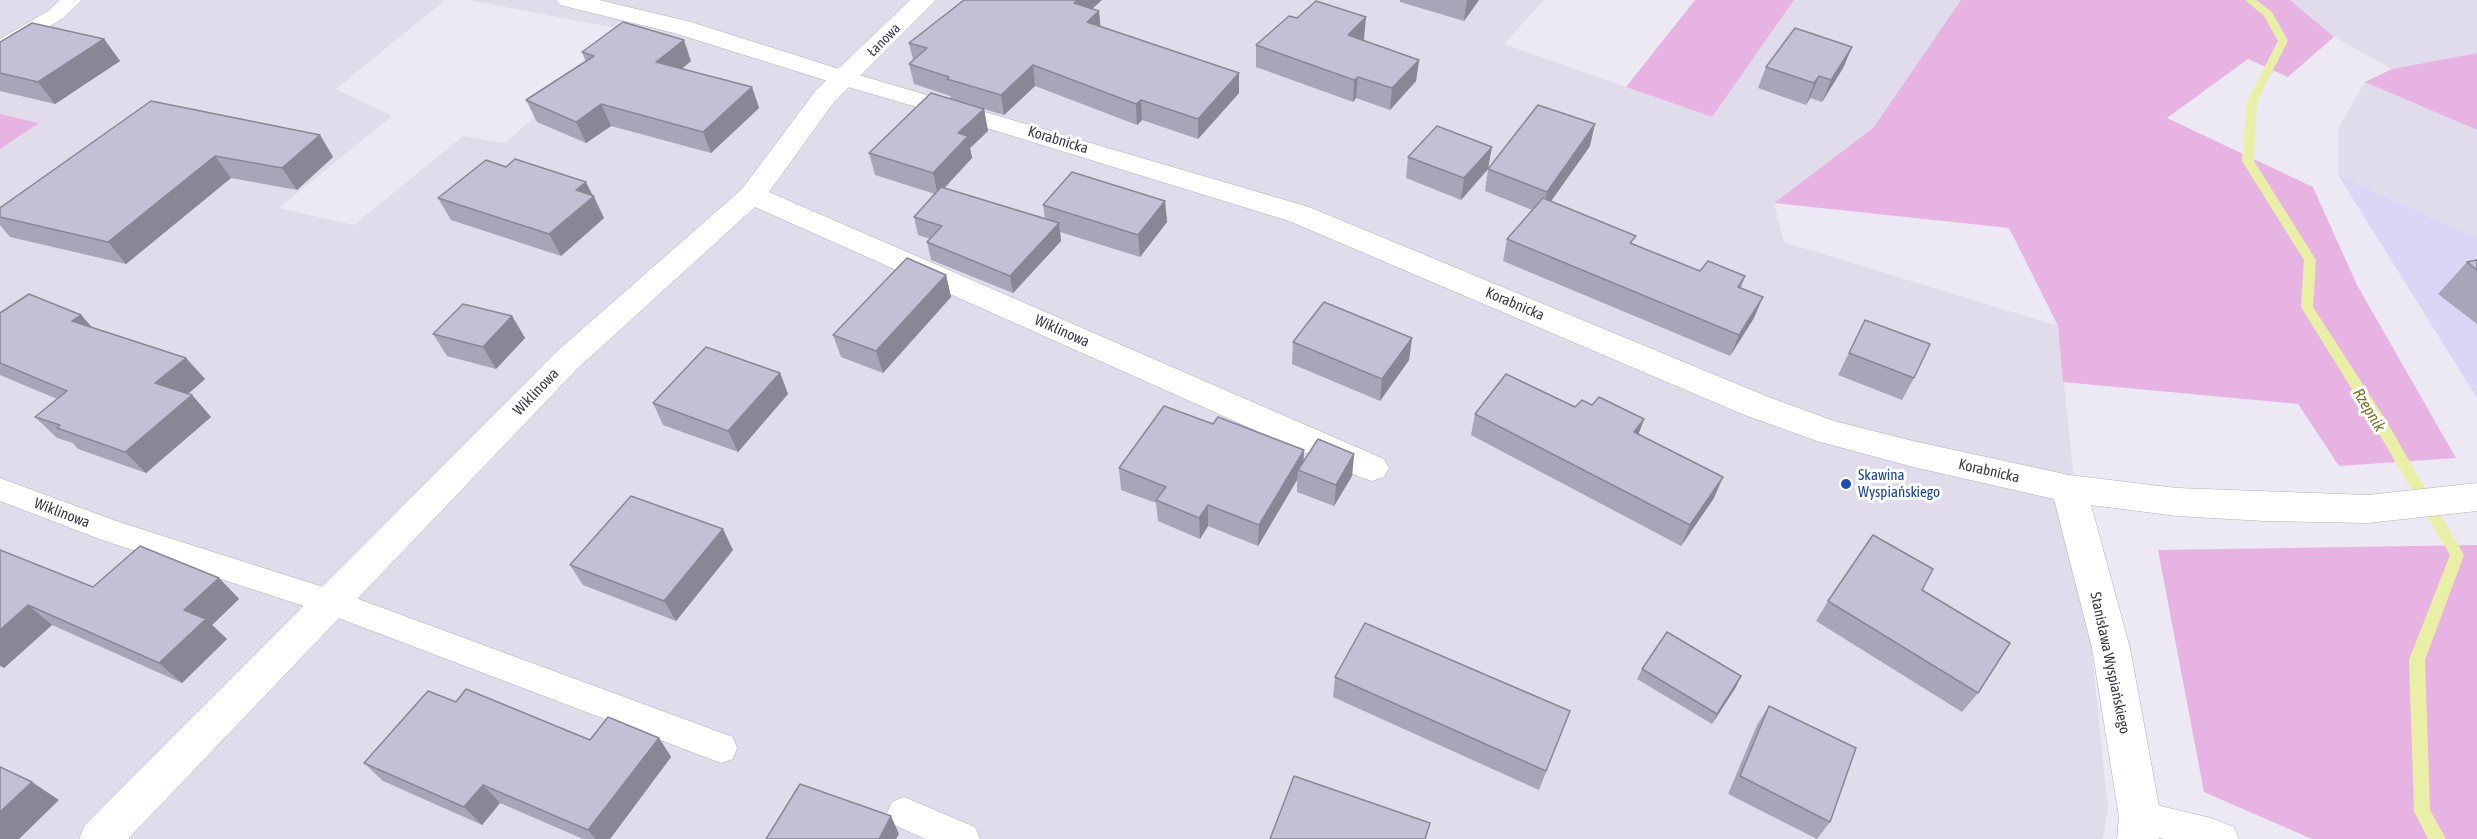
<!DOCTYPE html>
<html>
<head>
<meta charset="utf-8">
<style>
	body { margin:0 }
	canvas { display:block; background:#ede9f4 }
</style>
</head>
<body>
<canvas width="2477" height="839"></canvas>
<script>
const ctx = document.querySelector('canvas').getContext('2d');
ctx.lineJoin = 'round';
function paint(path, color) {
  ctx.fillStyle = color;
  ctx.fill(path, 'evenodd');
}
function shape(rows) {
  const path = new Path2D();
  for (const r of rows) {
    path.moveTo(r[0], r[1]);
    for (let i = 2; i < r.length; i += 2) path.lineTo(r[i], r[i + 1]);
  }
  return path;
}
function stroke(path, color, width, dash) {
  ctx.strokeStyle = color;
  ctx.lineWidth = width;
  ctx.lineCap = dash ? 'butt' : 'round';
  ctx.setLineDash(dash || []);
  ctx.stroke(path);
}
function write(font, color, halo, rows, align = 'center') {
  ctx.font = font + ' "Asap Condensed",sans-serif';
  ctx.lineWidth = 6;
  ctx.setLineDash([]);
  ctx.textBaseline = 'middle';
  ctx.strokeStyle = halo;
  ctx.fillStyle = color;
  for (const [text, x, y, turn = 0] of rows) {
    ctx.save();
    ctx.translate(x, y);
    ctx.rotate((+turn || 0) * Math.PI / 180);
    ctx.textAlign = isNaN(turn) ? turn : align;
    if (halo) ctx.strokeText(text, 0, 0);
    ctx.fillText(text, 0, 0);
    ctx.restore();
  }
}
paint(shape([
	[0,0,445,0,336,89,392,116,279,208,354,225,463,136,505,143,631,31,468,0,1544,0,1504,44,1711,117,1794,0,1961,0,1873,128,1774,203,1784,242,2058,326,2108,808,2103,839,0,839,0,149,39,123,0,114],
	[2290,0,2477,0,2477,53,2392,69,2334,37],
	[2365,82,2477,130,2477,238,2338,175,2338,129]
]), '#e1dcec');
paint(shape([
	[2338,175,2477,238,2477,398]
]), '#ddd5f5');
paint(shape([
	[1695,0,1794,0,1712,117,1626,87],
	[1961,0,2290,0,2334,37,2288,77,2248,59,2167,118,2313,187,2357,285,2456,458,2339,466,2298,404,2063,382,2058,326,2009,228,1774,203,1873,128],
	[2477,53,2477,130,2365,82,2392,69],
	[0,114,39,123,0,149],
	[2477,545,2477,839,2312,839,2204,792,2158,550]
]), '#e7b3e2');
paint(shape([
	[2245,0,2256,0,2272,12,2288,41,2257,101,2254,161,2316,260,2313,307,2384,417,2464,555,2425,660,2430,810,2446,839,2428,839,2414,811,2409,660,2450,555,2374,425,2301,307,2304,260,2242,161,2247,101,2278,41,2264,16,2245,0]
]), '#eaefa7');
const service = shape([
	[60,0,82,0,62,19,7,52,0,54,0,39,48,11,60,0],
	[0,478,119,522,342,593,733,737,737,748,733,759,721,763,325,613,102,540,0,501,0,478],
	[904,797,975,827,980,839,925,839,892,824,887,813,892,802,904,797],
	[2140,801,2211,818,2234,827,2239,839,2164,839,2140,833,2128,828,2123,817,2128,806,2140,801]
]);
const minor = shape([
	[910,0,936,0,834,102,769,192,1384,459,1389,468,1384,477,1372,481,1360,477,755,207,577,369,128,839,79,839,85,825,555,353,742,189,816,90,910,0]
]);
const tertiary = shape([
	[556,0,599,0,691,22,852,73,1309,207,1766,396,1834,421,1913,441,2069,475,2177,488,2368,495,2477,483,2477,511,2368,523,2264,521,2177,516,2091,505,2130,648,2161,817,2159,839,2117,839,2119,817,2092,648,2054,499,1913,467,1817,441,1742,414,1289,221,951,117,834,83,674,33,560,5,556,0]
]);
stroke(service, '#b2acc0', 1);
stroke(minor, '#b2acc0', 1);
stroke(tertiary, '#b2acc0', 1);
paint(service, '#fff');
paint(minor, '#fff');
paint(tertiary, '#fff');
paint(shape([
	[964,0,1102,0,1092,9,1100,26,1239,73,1239,93,1198,139,1142,120,1137,125,1035,86,1004,115,984,109,988,131,970,148,972,158,944,188,1045,218,1043,205,1165,201,1167,222,1140,257,1060,232,1061,241,1013,293,931,260,927,242,930,239,918,235,914,217,935,194,875,175,869,153,951,99,950,96,914,84,909,64,913,60,909,43],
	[1400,0,1479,0,1464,21,1400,2],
	[104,39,120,61,55,104,0,91,0,42],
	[1364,39,1363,40,1419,60,1416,81,1390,110,1356,98,1353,102,1256,67,1256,45],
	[1852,47,1843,68,1822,102,1810,98,1806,105,1758,88,1766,67],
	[582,52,691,61,682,69,752,87,759,108,711,153,611,126,586,143,537,122,526,100,586,62],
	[151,101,320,135,333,157,297,190,231,178,126,264,10,237,0,225,0,208],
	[1590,146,1551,201,1634,245,1700,271,1745,276,1741,288,1754,318,1730,356,1503,261,1507,239,1532,210,1485,191,1488,169],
	[1408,157,1488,169,1461,200,1406,178],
	[593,195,594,196,604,218,561,256,451,220,438,198],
	[2477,260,2477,324,2438,294,2467,262],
	[946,275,951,297,883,373,841,357,833,335],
	[0,313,81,315,92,327,186,358,205,379,188,394,192,395,211,417,146,473,78,449,73,443,57,438,35,417,57,399,0,375],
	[512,316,525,338,496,369,447,356,433,334],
	[1865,320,1914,378,1902,400,1838,375],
	[1412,338,1409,360,1380,401,1292,364,1293,342],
	[780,373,788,394,738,452,663,425,653,403],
	[1592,405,1644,419,1638,435,1714,498,1681,546,1471,435,1475,414,1575,407],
	[1213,424,1304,450,1303,462,1354,454,1352,476,1334,506,1297,492,1297,480,1258,546,1208,526,1200,539,1158,521,1156,503,1121,490,1119,468],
	[0,550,93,587,219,578,239,599,212,625,227,639,182,683,52,625,4,668,0,666],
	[733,550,676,621,583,585,570,565],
	[1828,601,1978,693,1962,712,1816,621],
	[1642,669,1736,687,1712,724,1637,679],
	[1335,677,1570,711,1539,790,1333,697],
	[456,702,590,740,659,738,671,757,610,839,583,839,500,803,482,825,383,781,364,763],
	[1769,706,1830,822,1817,839,1728,794,1757,725]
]), '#a9a4b8');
paint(shape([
	[1078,0,1102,0,1076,23,1074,3],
	[1467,0,1479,0,1464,21],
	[1099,11,1101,31,1087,22],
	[1366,17,1364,39,1346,57,1348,35],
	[104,39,120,61,55,104,38,82],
	[684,40,691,61,664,83,656,62],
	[1852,47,1843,68,1822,102,1831,80],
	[1419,60,1416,81,1390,110,1392,88],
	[1033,65,1035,86,1004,115,1001,95],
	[1239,73,1239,93,1198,139,1198,119],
	[1819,76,1810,98,1806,105,1814,83],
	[1358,77,1356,98,1353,102,1354,80],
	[752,87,759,108,711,153,703,132],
	[1141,100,1142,120,1137,125,1136,104],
	[601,104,611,126,586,143,576,122],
	[984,109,988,131,970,148,972,158,938,195,933,173,958,133],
	[1595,124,1590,146,1542,214,1547,192],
	[320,135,333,157,297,190,282,168],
	[1492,147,1488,169,1461,200,1464,178],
	[215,156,231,178,126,264,108,242],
	[586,182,604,218,561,256,549,234,576,190],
	[1165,201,1167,222,1140,257,1138,235],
	[1059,223,1061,241,1013,293,1010,276],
	[946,275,951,297,883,373,876,351],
	[1763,297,1754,318,1730,356,1739,335],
	[81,315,100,337,72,321],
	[512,316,525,338,496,369,483,347],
	[1412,338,1409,360,1380,401,1382,379],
	[186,358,205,379,175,405,155,383],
	[780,373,788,394,738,452,728,431],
	[192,395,211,417,146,473,125,452],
	[1644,419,1636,441,1634,432],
	[1304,450,1303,471,1298,470,1297,480,1258,546,1259,525],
	[1354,454,1352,476,1334,506,1336,485],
	[1723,477,1714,498,1681,546,1690,525],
	[1208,505,1208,526,1200,539,1199,518],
	[723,529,733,550,676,621,664,601],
	[219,578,239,599,212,625,227,639,182,683,159,663,184,610],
	[28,605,52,625,4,668,0,665,0,630],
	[1741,676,1736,687,1712,724,1717,714],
	[659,738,671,757,610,839,596,839,588,830],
	[32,782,59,800,19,839,0,839,0,812],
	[483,785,500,803,482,825,464,807],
	[891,816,899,834,896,839,879,839]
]), '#8a8696');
const building = shape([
	[964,0,1078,0,1074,3,1099,11,1087,22,1239,73,1198,119,1141,100,1136,104,1033,65,1001,95,947,79,949,77,909,64,927,48,909,43,964,0],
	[1316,1,1366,17,1348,35,1419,60,1392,88,1358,77,1354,80,1256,45,1289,16,1297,18,1316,1],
	[623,22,684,40,656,62,752,87,703,132,601,104,576,122,526,100,594,56,582,52,623,22],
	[32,23,104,39,38,82,0,73,0,42,32,23],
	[1795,28,1852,47,1831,80,1819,76,1814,83,1766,67,1795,28],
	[931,93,984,109,958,133,968,136,933,173,869,153,931,93],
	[151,101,320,135,282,168,215,156,108,242,0,217,0,208,151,101],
	[1538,105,1595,124,1547,192,1488,169,1538,105],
	[1437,126,1492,147,1464,178,1408,157,1437,126],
	[515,159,586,182,576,190,594,196,549,234,438,198,486,160,506,167,515,159],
	[1072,172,1165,201,1138,235,1043,205,1072,172],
	[941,187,1059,223,1010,276,927,242,942,226,914,217,941,187],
	[1543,198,1636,236,1630,243,1700,271,1708,261,1745,276,1738,287,1763,297,1739,335,1507,239,1543,198],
	[907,258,946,275,876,351,833,335,907,258],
	[2477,260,2477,270,2467,262,2477,260],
	[29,294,81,315,72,321,186,358,155,383,192,395,125,452,57,428,60,425,35,417,67,391,0,363,0,313,29,294],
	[1324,302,1412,338,1382,379,1293,342,1324,302],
	[463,304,512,316,483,347,433,334,463,304],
	[1865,320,1930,344,1914,378,1849,353,1865,320],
	[706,347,780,373,728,431,653,403,706,347],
	[1506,374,1575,407,1582,400,1592,405,1599,397,1644,419,1634,432,1723,477,1690,525,1475,414,1506,374],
	[1164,406,1213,424,1218,417,1304,450,1259,525,1208,505,1199,518,1156,500,1166,487,1119,468,1164,406],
	[1318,439,1354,454,1336,485,1298,470,1318,439],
	[631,496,723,529,664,601,570,565,631,496],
	[1873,535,1933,569,1922,590,2010,643,1978,693,1828,601,1873,535],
	[140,546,219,578,184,610,206,619,159,663,28,605,0,630,0,550,93,587,140,546],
	[1365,623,1570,711,1546,771,1335,677,1365,623],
	[1667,632,1741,676,1717,714,1642,669,1667,632],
	[466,689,590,740,608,717,659,738,588,830,483,785,464,807,364,763,428,691,456,702,466,689],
	[1769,706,1856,748,1830,822,1740,776,1769,706],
	[0,767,32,782,0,812,0,767],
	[1294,776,1430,823,1425,839,1270,839,1294,776],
	[800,784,891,816,879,839,766,839,800,784]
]);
paint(building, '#c5bfd6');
stroke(building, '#8a8696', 1.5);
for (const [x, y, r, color] of [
	[1846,484,6,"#1a4fb4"]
]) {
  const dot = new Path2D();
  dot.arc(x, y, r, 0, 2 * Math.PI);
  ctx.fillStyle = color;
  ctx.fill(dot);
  stroke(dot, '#fff', 2);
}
write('14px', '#3c3848', '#fff', [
	["Łanowa",884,40,-45]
]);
write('15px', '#3c3848', '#fff', [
	["Korabnicka",1058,140,17],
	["Korabnicka",1515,304,23],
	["Wiklinowa",1062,331,24],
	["Wiklinowa",536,392,-46],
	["Korabnicka",1989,471,13],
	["Wiklinowa",62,513,21],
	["Stanisława Wyspiańskiego",2110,663,78]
]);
write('15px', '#164399', '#fff', [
	["Skawina",1858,475],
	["Wyspiańskiego",1858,492]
], 'left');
write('italic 16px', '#737a26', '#fff', [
	["Rzepnik",2369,410,59]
]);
</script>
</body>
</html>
